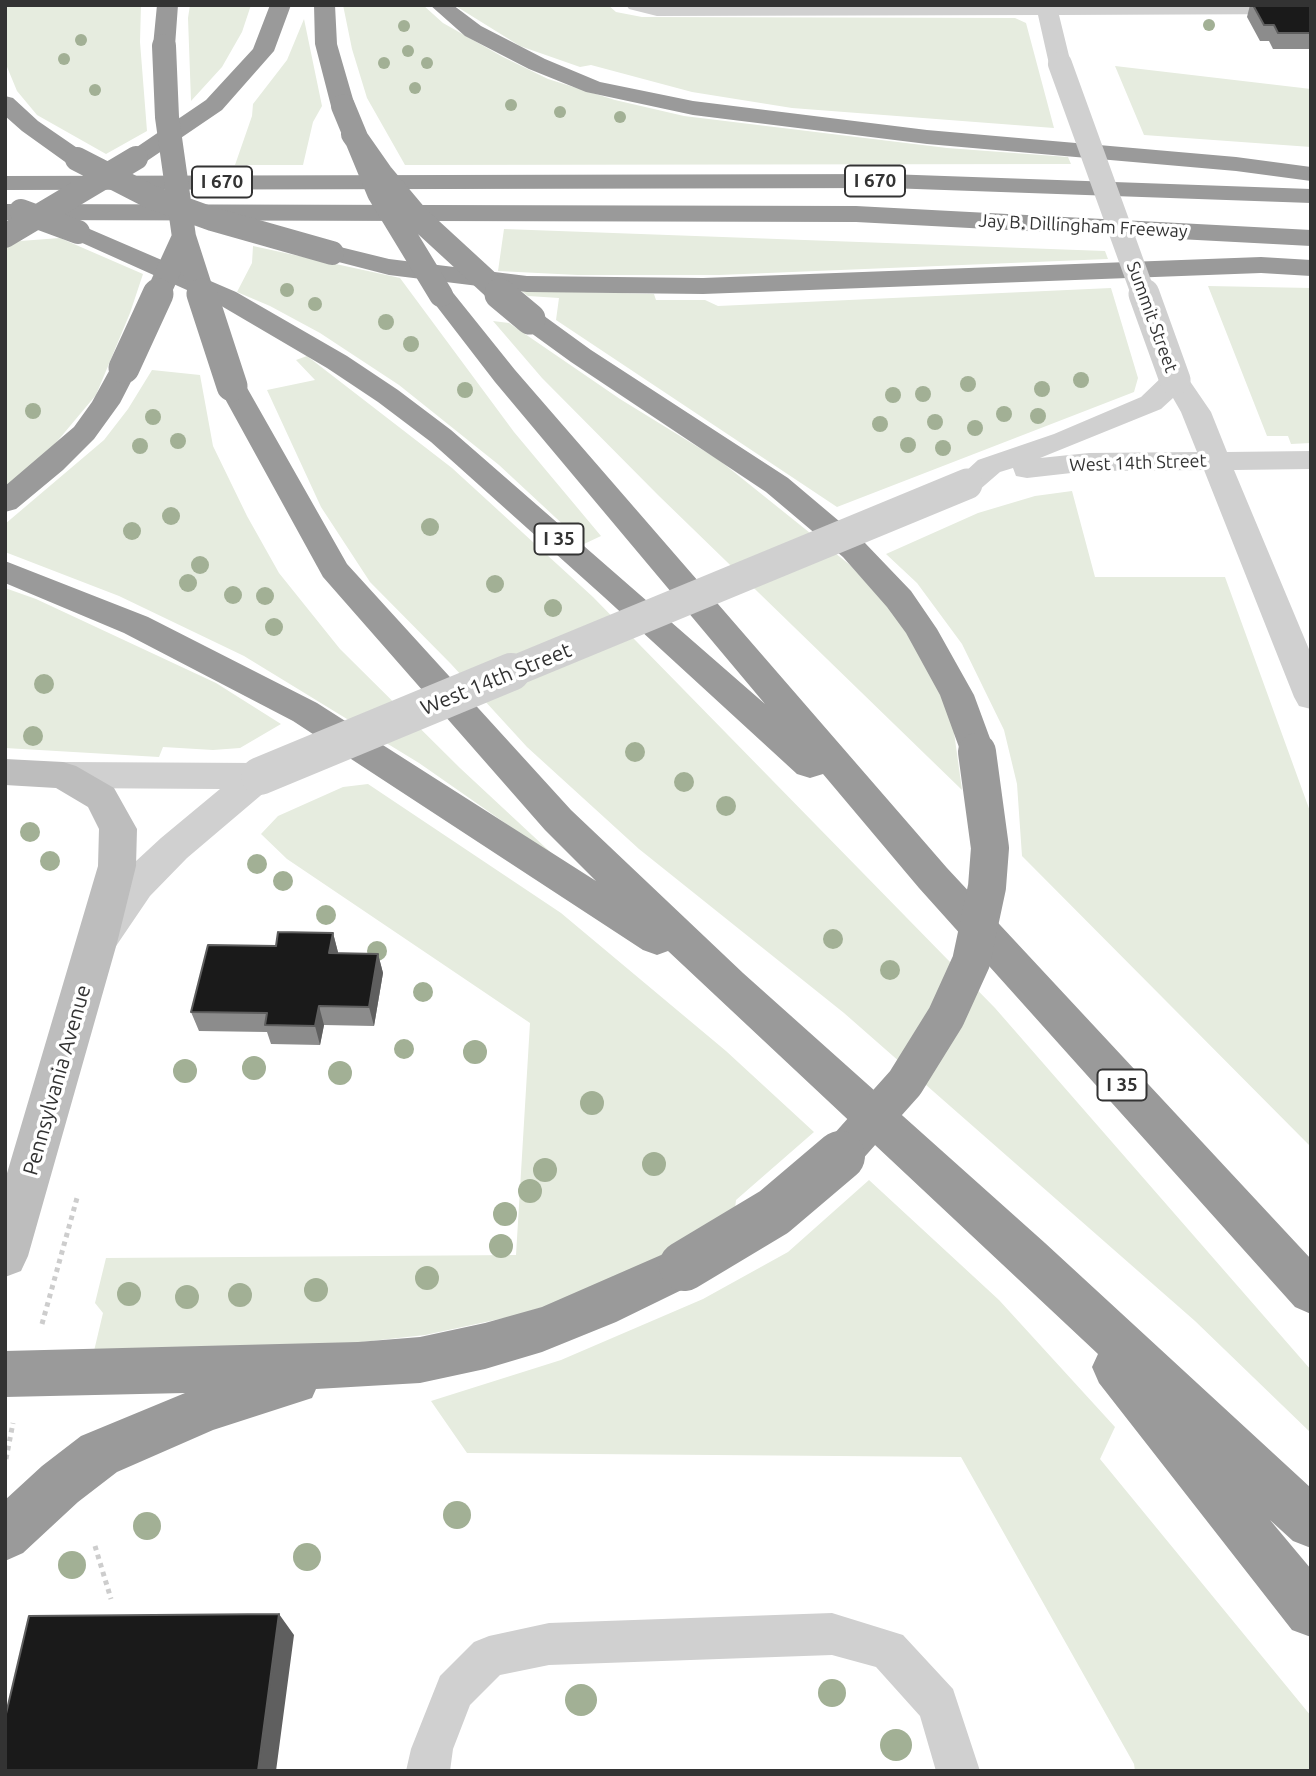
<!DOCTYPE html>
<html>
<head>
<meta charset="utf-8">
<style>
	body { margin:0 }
	#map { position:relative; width:1316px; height:1776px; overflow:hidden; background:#fff; font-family:Ubuntu,sans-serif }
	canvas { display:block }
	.frame { position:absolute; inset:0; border:7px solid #333; pointer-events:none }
</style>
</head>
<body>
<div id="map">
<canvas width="1316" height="1776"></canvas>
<div class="frame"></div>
</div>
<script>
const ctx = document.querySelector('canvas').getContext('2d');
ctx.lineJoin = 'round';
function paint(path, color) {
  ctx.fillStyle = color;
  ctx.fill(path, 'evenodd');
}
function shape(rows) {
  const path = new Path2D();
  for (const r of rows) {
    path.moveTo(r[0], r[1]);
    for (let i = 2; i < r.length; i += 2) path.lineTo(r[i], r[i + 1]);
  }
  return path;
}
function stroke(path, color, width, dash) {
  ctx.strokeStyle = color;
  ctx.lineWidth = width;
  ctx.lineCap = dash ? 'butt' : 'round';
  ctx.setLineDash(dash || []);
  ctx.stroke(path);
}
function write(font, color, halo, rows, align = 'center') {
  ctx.font = font + ' Ubuntu,sans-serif';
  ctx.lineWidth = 7;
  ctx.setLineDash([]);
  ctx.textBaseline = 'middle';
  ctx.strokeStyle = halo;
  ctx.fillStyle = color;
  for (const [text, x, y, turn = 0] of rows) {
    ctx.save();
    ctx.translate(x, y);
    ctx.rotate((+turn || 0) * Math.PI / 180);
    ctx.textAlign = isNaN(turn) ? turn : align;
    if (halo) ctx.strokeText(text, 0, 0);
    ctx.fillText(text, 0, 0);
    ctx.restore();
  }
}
paint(shape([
	[6,5,141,5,140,42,147,131,106,154,37,115,17,91,5,62],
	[190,5,251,5,242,32,222,67,191,101,188,18],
	[343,5,423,5,443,23,503,57,548,79,615,100,684,116,947,148,1068,157,1071,164,405,165,367,98,352,49],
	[454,5,608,5,616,12,642,17,1015,18,1026,23,1054,128,792,108,692,92,591,65,580,67,520,46],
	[304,19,322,106,313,122,303,165,235,165,252,116,253,104,287,60],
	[1115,66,1311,89,1311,147,1144,135],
	[504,229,1105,251,1108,259,719,275,578,275,498,271],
	[60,238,143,274,130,313,96,395,39,463,5,489,5,247,20,241],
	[253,246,400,278,514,432,601,536,584,544,499,465,399,385,320,333,270,306,237,292,252,263],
	[1208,286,1311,288,1311,443,1291,444,1288,436,1267,436],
	[1111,288,1138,378,1134,392,837,507,556,320,559,298,528,296,520,290,654,294,656,300,705,300,718,306],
	[493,321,509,323,620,399,719,460,850,565,890,609,932,670,953,725,962,790,658,495,542,378],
	[307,356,452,468,593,597,995,1008,1311,1370,1311,1433,1195,1321,844,1013,639,849,527,747,451,664,370,582,321,507,267,390,315,380,296,360],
	[152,370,200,375,213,446,247,516,279,573,340,649,460,768,561,862,419,763,244,656,119,596,5,552,5,524,104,440,128,409],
	[1072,491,1095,577,1225,577,1311,814,1311,1147,1022,856,1017,784,1004,730,962,644,917,583,886,554,978,513,1035,496],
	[5,588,36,599,216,683,281,724,240,748,213,750,163,747,159,757,5,748],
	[368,784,561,913,726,1051,814,1132,736,1200,735,1209,693,1240,581,1296,509,1317,425,1335,344,1344,94,1351,103,1313,95,1303,106,1258,516,1255,530,1023,287,859,261,834,278,816,343,787],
	[869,1180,999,1300,1115,1427,1100,1459,1311,1716,1311,1771,1135,1771,1134,1764,961,1457,467,1453,431,1401,561,1360,703,1299,788,1252]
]), '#e6ecdf');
stroke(shape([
	[42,1324,77,1198],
	[6,1459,13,1423],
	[95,1546,111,1599]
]), '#cdcdcd', 5, [4.5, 4.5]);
paint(shape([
	[832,1613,903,1635,953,1689,980,1771,936,1771,920,1716,876,1667,832,1655,549,1665,500,1675,470,1705,453,1749,450,1771,406,1771,411,1749,440,1676,474,1642,489,1636,549,1623,832,1613]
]), '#d0d0d0');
paint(shape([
	[626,5,1311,5,1311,14,1059,15,1071,64,1068,69,1060,71,1052,69,1049,64,1038,15,657,16,629,9,626,5],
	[1175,371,1185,374,1211,412,1227,452,1311,451,1311,469,1234,470,1311,654,1311,709,1299,706,1294,697,1204,470,1089,471,1027,478,1016,476,1013,468,1000,472,978,491,967,493,956,491,952,484,978,460,1054,434,1141,397,1165,374,1175,371],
	[1173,398,1181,412,1197,452,1089,453,1040,458,1161,409,1173,398],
	[63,762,260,763,273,767,278,776,273,785,187,858,150,896,112,952,98,957,84,952,78,941,122,874,161,838,220,789,63,788,50,784,45,775,50,766,63,762]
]), '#d0d0d0');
paint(shape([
	[5,759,63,762,76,766,114,788,137,829,136,866,117,943,28,1256,21,1271,5,1277,5,1180,98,866,99,829,88,807,56,788,5,785,5,759]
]), '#bdbdbd');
paint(shape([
	[157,5,178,5,175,46,172,51,164,53,156,51,153,46,157,5],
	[270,5,291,5,274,51,222,110,144,163,136,165,128,163,124,158,128,153,206,100,253,49,270,5],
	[314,5,335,5,337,44,355,106,351,111,343,113,335,111,331,106,315,44,314,5],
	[430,5,453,5,481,26,545,59,600,82,693,101,927,130,1236,157,1311,167,1311,181,1236,171,927,144,693,115,586,92,529,69,465,36,430,5],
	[5,96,13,98,38,121,86,154,89,159,86,164,77,166,68,164,22,131,5,116,5,96],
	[888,174,1311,189,1311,203,888,188,5,190,5,176,888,174],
	[5,204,856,206,1311,230,1311,246,856,222,5,220,5,204],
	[78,224,236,292,347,356,398,390,451,430,765,704,495,382,428,295,432,289,441,287,450,289,515,370,947,868,1311,1259,1311,1314,1295,1307,919,888,823,774,810,778,797,774,604,597,431,442,378,402,327,368,218,304,69,237,65,232,69,227,78,224],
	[332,245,389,259,527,276,703,278,1261,257,1311,260,1311,276,1261,273,703,294,527,292,389,275,323,258,319,253,323,248,332,245],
	[530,311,540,313,591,350,788,478,865,543,911,591,937,629,974,695,995,752,990,761,977,765,964,761,940,695,906,633,887,607,843,557,766,492,571,362,520,325,516,319,520,313,530,311],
	[124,360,134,362,138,368,120,403,94,439,63,470,16,509,5,512,5,486,74,427,92,402,114,362,124,360],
	[232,377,242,380,246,386,347,564,571,810,743,973,1045,1243,1311,1488,1311,1548,1293,1541,1270,1520,1311,1569,1311,1637,1292,1630,1099,1383,1092,1367,1098,1354,668,951,657,955,643,950,293,721,124,633,5,583,5,561,148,617,317,703,596,881,545,830,323,577,218,386,222,380,232,377],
	[684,1245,700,1251,707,1266,700,1281,616,1322,542,1352,485,1369,420,1383,316,1389,312,1398,213,1430,117,1472,78,1502,23,1553,5,1561,5,1500,42,1466,81,1436,185,1393,5,1397,5,1351,358,1342,420,1337,485,1323,542,1307,684,1245]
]), '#9a9a9a');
stroke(shape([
	[1060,64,1144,296]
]), '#d0d0d0', 24);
stroke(shape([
	[1144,294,1175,380],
	[507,674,967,484]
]), '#d0d0d0', 31);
stroke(shape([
	[260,776,511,672]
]), '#d0d0d0', 38);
stroke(shape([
	[164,46,167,117,184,237,203,296],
	[343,106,379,193,441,295],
	[353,134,381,174,417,217,503,296],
	[77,159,151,197,212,219,332,253],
	[21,211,78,232],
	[5,236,136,158],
	[157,296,184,237]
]), '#9a9a9a', 24);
stroke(shape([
	[202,294,232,386],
	[500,294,530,319],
	[124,368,158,294]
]), '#9a9a9a', 31);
stroke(shape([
	[838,1158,905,1083,946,1017,971,962,987,887,990,848,977,752]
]), '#9a9a9a', 38);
stroke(shape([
	[684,1266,774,1212,840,1156]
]), '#9a9a9a', 50);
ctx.fillStyle = '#a2b095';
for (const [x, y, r] of [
	[1209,25,6],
	[404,26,6],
	[81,40,6],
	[408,51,6],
	[64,59,6],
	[384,63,6],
	[427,63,6],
	[415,88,6],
	[95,90,6],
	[511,105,6],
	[560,112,6],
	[620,117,6],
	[287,290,7],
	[315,304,7],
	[386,322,8],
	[411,344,8],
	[1081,380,8],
	[968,384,8],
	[1042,389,8],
	[465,390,8],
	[923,394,8],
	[893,395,8],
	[33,411,8],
	[1004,414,8],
	[1038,416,8],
	[153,417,8],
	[935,422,8],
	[880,424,8],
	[975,428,8],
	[178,441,8],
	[908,445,8],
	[140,446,8],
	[943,448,8],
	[171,516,9],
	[430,527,9],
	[132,531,9],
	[200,565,9],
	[188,583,9],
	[495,584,9],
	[233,595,9],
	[265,596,9],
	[553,608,9],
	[274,627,9],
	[44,684,10],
	[33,736,10],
	[635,752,10],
	[684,782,10],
	[726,806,10],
	[30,832,10],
	[50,861,10],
	[257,864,10],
	[283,881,10],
	[326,915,10],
	[833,939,10],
	[377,951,10],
	[890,970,10],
	[423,992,10],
	[404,1049,10],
	[475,1052,12],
	[254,1068,12],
	[185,1071,12],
	[340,1073,12],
	[592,1103,12],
	[654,1164,12],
	[545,1170,12],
	[530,1191,12],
	[505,1214,12],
	[501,1246,12],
	[427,1278,12],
	[316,1290,12],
	[129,1294,12],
	[240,1295,12],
	[187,1297,12],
	[457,1515,14],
	[147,1526,14],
	[307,1557,14],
	[72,1565,14],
	[832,1693,14],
	[581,1700,16],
	[896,1745,16]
]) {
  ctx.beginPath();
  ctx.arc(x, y, r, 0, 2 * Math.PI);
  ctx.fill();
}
paint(shape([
	[1250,5,1311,5,1311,49,1273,49,1269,41,1260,41,1247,17],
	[333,933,338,953,378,954,383,973,374,1026,324,1025,320,1045,271,1044,267,1032,199,1031,191,1012,276,946]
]), '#8c8c8c');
paint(shape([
	[333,933,338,952,335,972,329,953],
	[378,954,383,973,374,1026,369,1007],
	[319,1006,324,1025,320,1045,315,1026],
	[279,1614,294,1635,276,1771,258,1771]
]), '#5f5f5f');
const building = shape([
	[1253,5,1311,5,1311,33,1278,33,1274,25,1264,25,1253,5],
	[278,932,333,933,329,953,378,954,369,1007,319,1006,315,1026,265,1025,267,1013,191,1012,208,945,276,946,278,932],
	[279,1614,258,1771,5,1771,5,1718,29,1616,279,1614]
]);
paint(building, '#1a1a1a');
stroke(building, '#5f5f5f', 2);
write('18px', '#333', '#fff', [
	["Jay B. Dillingham Freeway",1083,226,3],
	["Summit Street",1152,317,70],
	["West 14th Street",1138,463,-2]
]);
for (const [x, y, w] of [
	[875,181,60],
	[222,182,60],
	[559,539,49],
	[1122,1085,49]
]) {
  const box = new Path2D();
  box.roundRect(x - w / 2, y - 15.5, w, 31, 5);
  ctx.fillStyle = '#fff';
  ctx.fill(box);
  stroke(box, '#333', 2);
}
write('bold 19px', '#333', null, [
	["I 670",875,181],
	["I 670",222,182],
	["I 35",559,539],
	["I 35",1122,1085]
]);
write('21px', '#333', '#fff', [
	["West 14th Street",496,679,-22],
	["Pennsylvania Avenue",57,1080,-74]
]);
</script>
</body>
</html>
